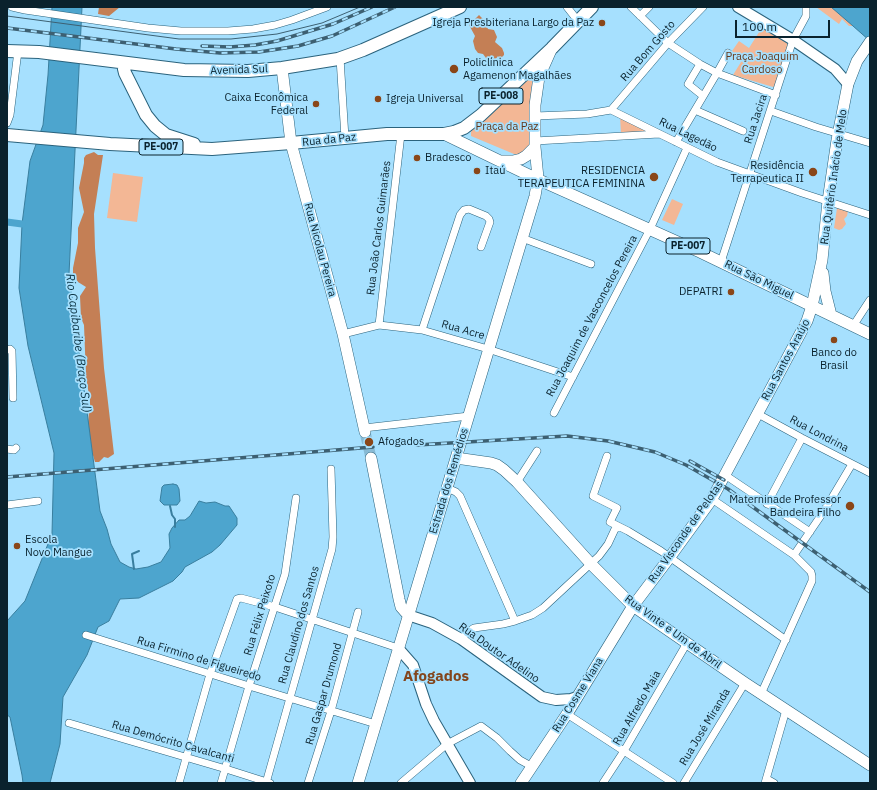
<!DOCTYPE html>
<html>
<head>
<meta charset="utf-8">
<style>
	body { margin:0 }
	#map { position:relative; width:877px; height:790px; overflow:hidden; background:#a6e0fe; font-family:"IBM Plex Sans",sans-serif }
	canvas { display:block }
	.frame { position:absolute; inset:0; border:8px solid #0a222d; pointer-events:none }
	.scale { position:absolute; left:735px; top:20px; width:95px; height:18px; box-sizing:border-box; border:2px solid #0a222d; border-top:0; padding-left:5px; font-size:12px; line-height:14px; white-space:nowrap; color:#0a222d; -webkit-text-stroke:3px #a6e0fe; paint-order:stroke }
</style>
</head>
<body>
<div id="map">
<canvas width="877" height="790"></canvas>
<div class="frame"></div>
<div class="scale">100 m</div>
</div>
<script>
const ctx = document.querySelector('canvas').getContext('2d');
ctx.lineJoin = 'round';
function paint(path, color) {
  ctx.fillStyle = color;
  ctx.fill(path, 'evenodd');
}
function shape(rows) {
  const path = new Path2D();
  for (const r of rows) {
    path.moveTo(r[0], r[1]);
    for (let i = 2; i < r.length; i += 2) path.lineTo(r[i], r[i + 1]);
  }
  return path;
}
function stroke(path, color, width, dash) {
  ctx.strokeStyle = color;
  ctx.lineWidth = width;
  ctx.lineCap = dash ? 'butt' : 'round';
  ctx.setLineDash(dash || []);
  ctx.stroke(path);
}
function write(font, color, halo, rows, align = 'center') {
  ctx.font = font + ' "IBM Plex Sans",sans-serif';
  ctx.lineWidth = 3.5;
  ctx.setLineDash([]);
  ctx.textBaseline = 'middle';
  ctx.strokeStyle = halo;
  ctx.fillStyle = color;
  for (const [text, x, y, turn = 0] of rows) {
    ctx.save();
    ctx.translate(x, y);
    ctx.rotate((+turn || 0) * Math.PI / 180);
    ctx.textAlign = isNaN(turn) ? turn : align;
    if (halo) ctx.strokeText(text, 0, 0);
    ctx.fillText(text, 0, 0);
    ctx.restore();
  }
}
paint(shape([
	[816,7,839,7,853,26,849,26,842,19,839,24],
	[763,26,786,42,788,45,775,86,773,87,733,75,741,62,732,51,739,41,749,48],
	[535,69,531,90,530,147,519,155,514,154,471,136,471,132,473,128],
	[620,116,649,131,621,134],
	[113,173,143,177,137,222,107,218],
	[672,199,683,204,674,225,662,220],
	[837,208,848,211,847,216,844,219,846,224,842,229,839,230,834,228]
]), '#f3b795');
paint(shape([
	[99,7,120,7,109,16,98,14],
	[479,15,484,20,488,29,494,30,497,37,495,42,502,48,504,53,504,55,500,59,498,56,495,60,489,62,483,54,478,53,475,49,473,41,475,36,469,25],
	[94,152,98,155,103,155,94,214,95,248,104,368,114,454,108,458,104,457,99,462,95,462,92,452,88,423,90,401,86,377,84,325,81,318,80,296,86,287,78,282,73,274,73,268,78,243,78,228,84,212,79,188,84,163,84,158,86,155]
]), '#c47f55');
const water = shape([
	[52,7,82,7,69,274,100,511,107,529,111,544,120,562,129,567,136,569,148,567,161,562,170,548,169,534,172,528,179,520,185,520,190,516,199,501,206,503,215,502,225,506,229,506,237,518,237,525,220,545,212,552,185,567,182,572,173,581,139,598,120,599,109,621,98,627,87,655,63,697,60,744,50,783,23,783,22,775,10,717,7,715,7,621,25,601,52,534,54,453,28,346,19,288,22,224,30,161,43,125,48,75,52,7],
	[831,7,870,7,870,41,853,26,831,7],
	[173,484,177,485,179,489,180,501,177,505,164,505,160,501,162,487,164,485,173,484]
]);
paint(water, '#4da5ce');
stroke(water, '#397e9e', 1);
stroke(shape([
	[170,506,172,515,175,519,175,527],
	[134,569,132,554,139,551]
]), '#397e9e', 2);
stroke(shape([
	[7,222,22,224]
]), '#4da5ce', 7);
stroke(shape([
	[365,432,371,458]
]), '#87bad4', 11, [11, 5.5]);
const minor = shape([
	[12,7,25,10,148,28,181,31,228,31,253,29,275,25,292,20,327,7],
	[567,7,578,21],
	[631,7,668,43,700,64,717,73,776,95],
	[640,16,649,7],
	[340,58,345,138],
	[700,64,688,84,703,96],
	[611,110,717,162,802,193,870,215],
	[611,110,668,43,703,7],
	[695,110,743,131],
	[771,111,816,127,870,143],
	[535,116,587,114,611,110],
	[7,123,10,115,18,51],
	[535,141,659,134],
	[676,142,717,73,728,53],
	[522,238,591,264],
	[721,262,793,40,806,16,806,7],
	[379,325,401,134],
	[853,326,870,300],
	[422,330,460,215,464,210,469,209,486,216,489,219,490,222,481,247],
	[343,334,379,325,422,330,488,349,573,377],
	[7,350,10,349,12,351,13,398],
	[554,413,650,229,687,148],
	[758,414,802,438,870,473],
	[364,428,469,416],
	[7,449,14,450,16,448],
	[607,456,593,496,617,508,610,522,628,531,661,551,786,640],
	[725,475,810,532],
	[517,482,537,451],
	[447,488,456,492,460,496,515,621],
	[712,499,794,555,811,572,812,576,812,581,761,694],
	[767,504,802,438],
	[7,505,38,501],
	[794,555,824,511,852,464],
	[86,635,249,686,376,724],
	[461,639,468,632,474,628,503,624,515,621,532,615,543,608,599,556,608,544,615,529,619,527],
	[567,714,673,783],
	[69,723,226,769,270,783],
	[767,779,774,783],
	[179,783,210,674,237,599,241,598,275,607,398,648],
	[221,783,249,686,285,574,296,498],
	[266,783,332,549,333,537,331,469],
	[308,783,331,711,358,612],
	[401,783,447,744,481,726,497,738,510,751,520,760,531,766],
	[603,783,624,751,687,643],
	[684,783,745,683],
	[765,783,786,710]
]);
const secondary = shape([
	[738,7,793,40,835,69,848,84],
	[408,615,432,623,461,639,542,697,556,700,571,699,577,697],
	[398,648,413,665,426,704,434,721,470,783]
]);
const primary = shape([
	[282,68,291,143,343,334,365,432],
	[444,134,537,179,700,252,870,334],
	[501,161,513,161,521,159,526,156,535,147],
	[823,273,825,291,831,315],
	[371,458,399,599,401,607,408,615],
	[456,458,491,463,497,465,504,470,517,482,591,564,633,606,745,683,870,765],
	[358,783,535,196,538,178,535,147,535,105,539,77,551,50],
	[521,783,567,714,633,606,670,557,712,499,807,321,812,306,822,260,828,201,837,140,848,84,857,61,870,42]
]);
const trunk = shape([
	[7,51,39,52,184,70,248,71,282,68,338,59,363,50,460,7],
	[127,63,124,69,125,73,146,115,155,126,166,135,194,144],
	[7,135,110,144,212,149,291,143,387,134,444,134,454,132,464,128,481,115,552,48,592,7]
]);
stroke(minor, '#2b637d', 8);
stroke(secondary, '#2b637d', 12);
stroke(primary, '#2b637d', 12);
stroke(trunk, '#2b637d', 14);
stroke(minor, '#fff', 7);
stroke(secondary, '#fff', 10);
stroke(primary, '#fff', 11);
stroke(trunk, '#fff', 12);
stroke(shape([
	[7,16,179,39,231,39,277,34,322,23,360,7]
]), '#3d6072', 1);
const rail = shape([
	[7,28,176,49,220,53,259,52,298,46,332,36,395,7],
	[202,46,230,47,255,45,277,41,333,24,372,7],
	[417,445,567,436,608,441,655,452,686,465,728,489,870,592],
	[690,461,724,480],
	[7,477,373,447]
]);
stroke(rail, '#3d6072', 3.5);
stroke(rail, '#a6e0fe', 2, [6]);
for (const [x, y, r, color] of [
	[602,23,4,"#8a4618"],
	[454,69,5,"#8a4618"],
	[378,99,4,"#8a4618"],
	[316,104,4,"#8a4618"],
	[417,158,4,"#8a4618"],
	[477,171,4,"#8a4618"],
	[813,172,5,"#8a4618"],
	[654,177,5,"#8a4618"],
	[731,292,4,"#8a4618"],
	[834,340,4,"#8a4618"],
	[369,442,5,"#8a4618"],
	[850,506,5,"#8a4618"],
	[17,546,4,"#8a4618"]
]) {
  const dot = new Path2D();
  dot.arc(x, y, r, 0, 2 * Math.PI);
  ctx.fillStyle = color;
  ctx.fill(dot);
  stroke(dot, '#a6e0fe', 1.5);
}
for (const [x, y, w] of [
	[501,96,44],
	[161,147,44],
	[688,246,44]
]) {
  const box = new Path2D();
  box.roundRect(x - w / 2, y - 8, w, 16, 3);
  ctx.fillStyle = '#a6e0fe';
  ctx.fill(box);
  stroke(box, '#0a222d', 1);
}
write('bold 10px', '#0a222d', null, [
	["PE-008",501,96],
	["PE-007",161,147],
	["PE-007",688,246]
]);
write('11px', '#0a222d', '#a6e0fe', [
	["Igreja Presbiteriana Largo da Paz",594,23],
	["Policlínica",463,63,"left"],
	["Agamenon Magalhães",463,76,"left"],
	["Caixa Econômica",308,98],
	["Federal",308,111],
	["Igreja Universal",386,99,"left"],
	["Bradesco",425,158,"left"],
	["Residência",804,166],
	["Terrapeutica II",804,179],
	["Itaú",485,171,"left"],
	["RESIDENCIA",645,171],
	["TERAPEUTICA FEMININA",645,184],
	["DEPATRI",723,292],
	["Banco do",834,353,"center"],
	["Brasil",834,366,"center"],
	["Afogados",378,442,"left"],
	["Materninade Professor",841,500],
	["Bandeira Filho",841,513],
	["Escola",25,540,"left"],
	["Novo Mangue",25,553,"left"]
], 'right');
write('11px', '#0a222d', '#a6e0fe', [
	["Rua Bom Gosto",648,51,-49],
	["Avenida Sul",239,70,-2],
	["Rua Jacira",756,119,-72],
	["Rua Lagedão",688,135,26],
	["Rua da Paz",329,140,-6],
	["Rua Quitério Inácio de Melo",834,177,-82],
	["Rua João Carlos Guimarães",379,228,-83],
	["Rua Nicolau Pereira",320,250,75],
	["Rua São Miguel",759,280,26],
	["Rua Joaquim de Vasconcelos Pereira",592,316,-62],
	["Rua Acre",463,330,16],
	["Rua Santos Araújo",786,360,-62],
	["Rua Londrina",819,434,28],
	["Estrada dos Remédios",449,481,-73],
	["Rua Visconde de Pelotas",686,532,-55],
	["Rua Félix Peixoto",260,615,-73],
	["Rua Claudino dos Santos",299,625,-74],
	["Rua Vinte e Um de Abril",673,632,36],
	["Rua Doutor Adelino",499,653,35],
	["Rua Firmino de Figueiredo",199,659,17],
	["Rua Gaspar Drumond",324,694,-74],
	["Rua Cosme Viana",578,695,-58],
	["Rua Alfredo Maia",637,708,-60],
	["Rua José Miranda",705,727,-59],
	["Rua Demócrito Cavalcanti",173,742,16]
]);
write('11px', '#663718', '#a6e0fe', [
	["Praça Joaquim",762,57],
	["Cardoso",762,70],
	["Praça da Paz",507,127]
]);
write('italic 12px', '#0c3445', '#a6e0fe', [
	["Rio Capibaribe (Braço Sul)",78,343,83]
]);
write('bold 15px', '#83451c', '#a6e0fe', [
	["Afogados",436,677]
]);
</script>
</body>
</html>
